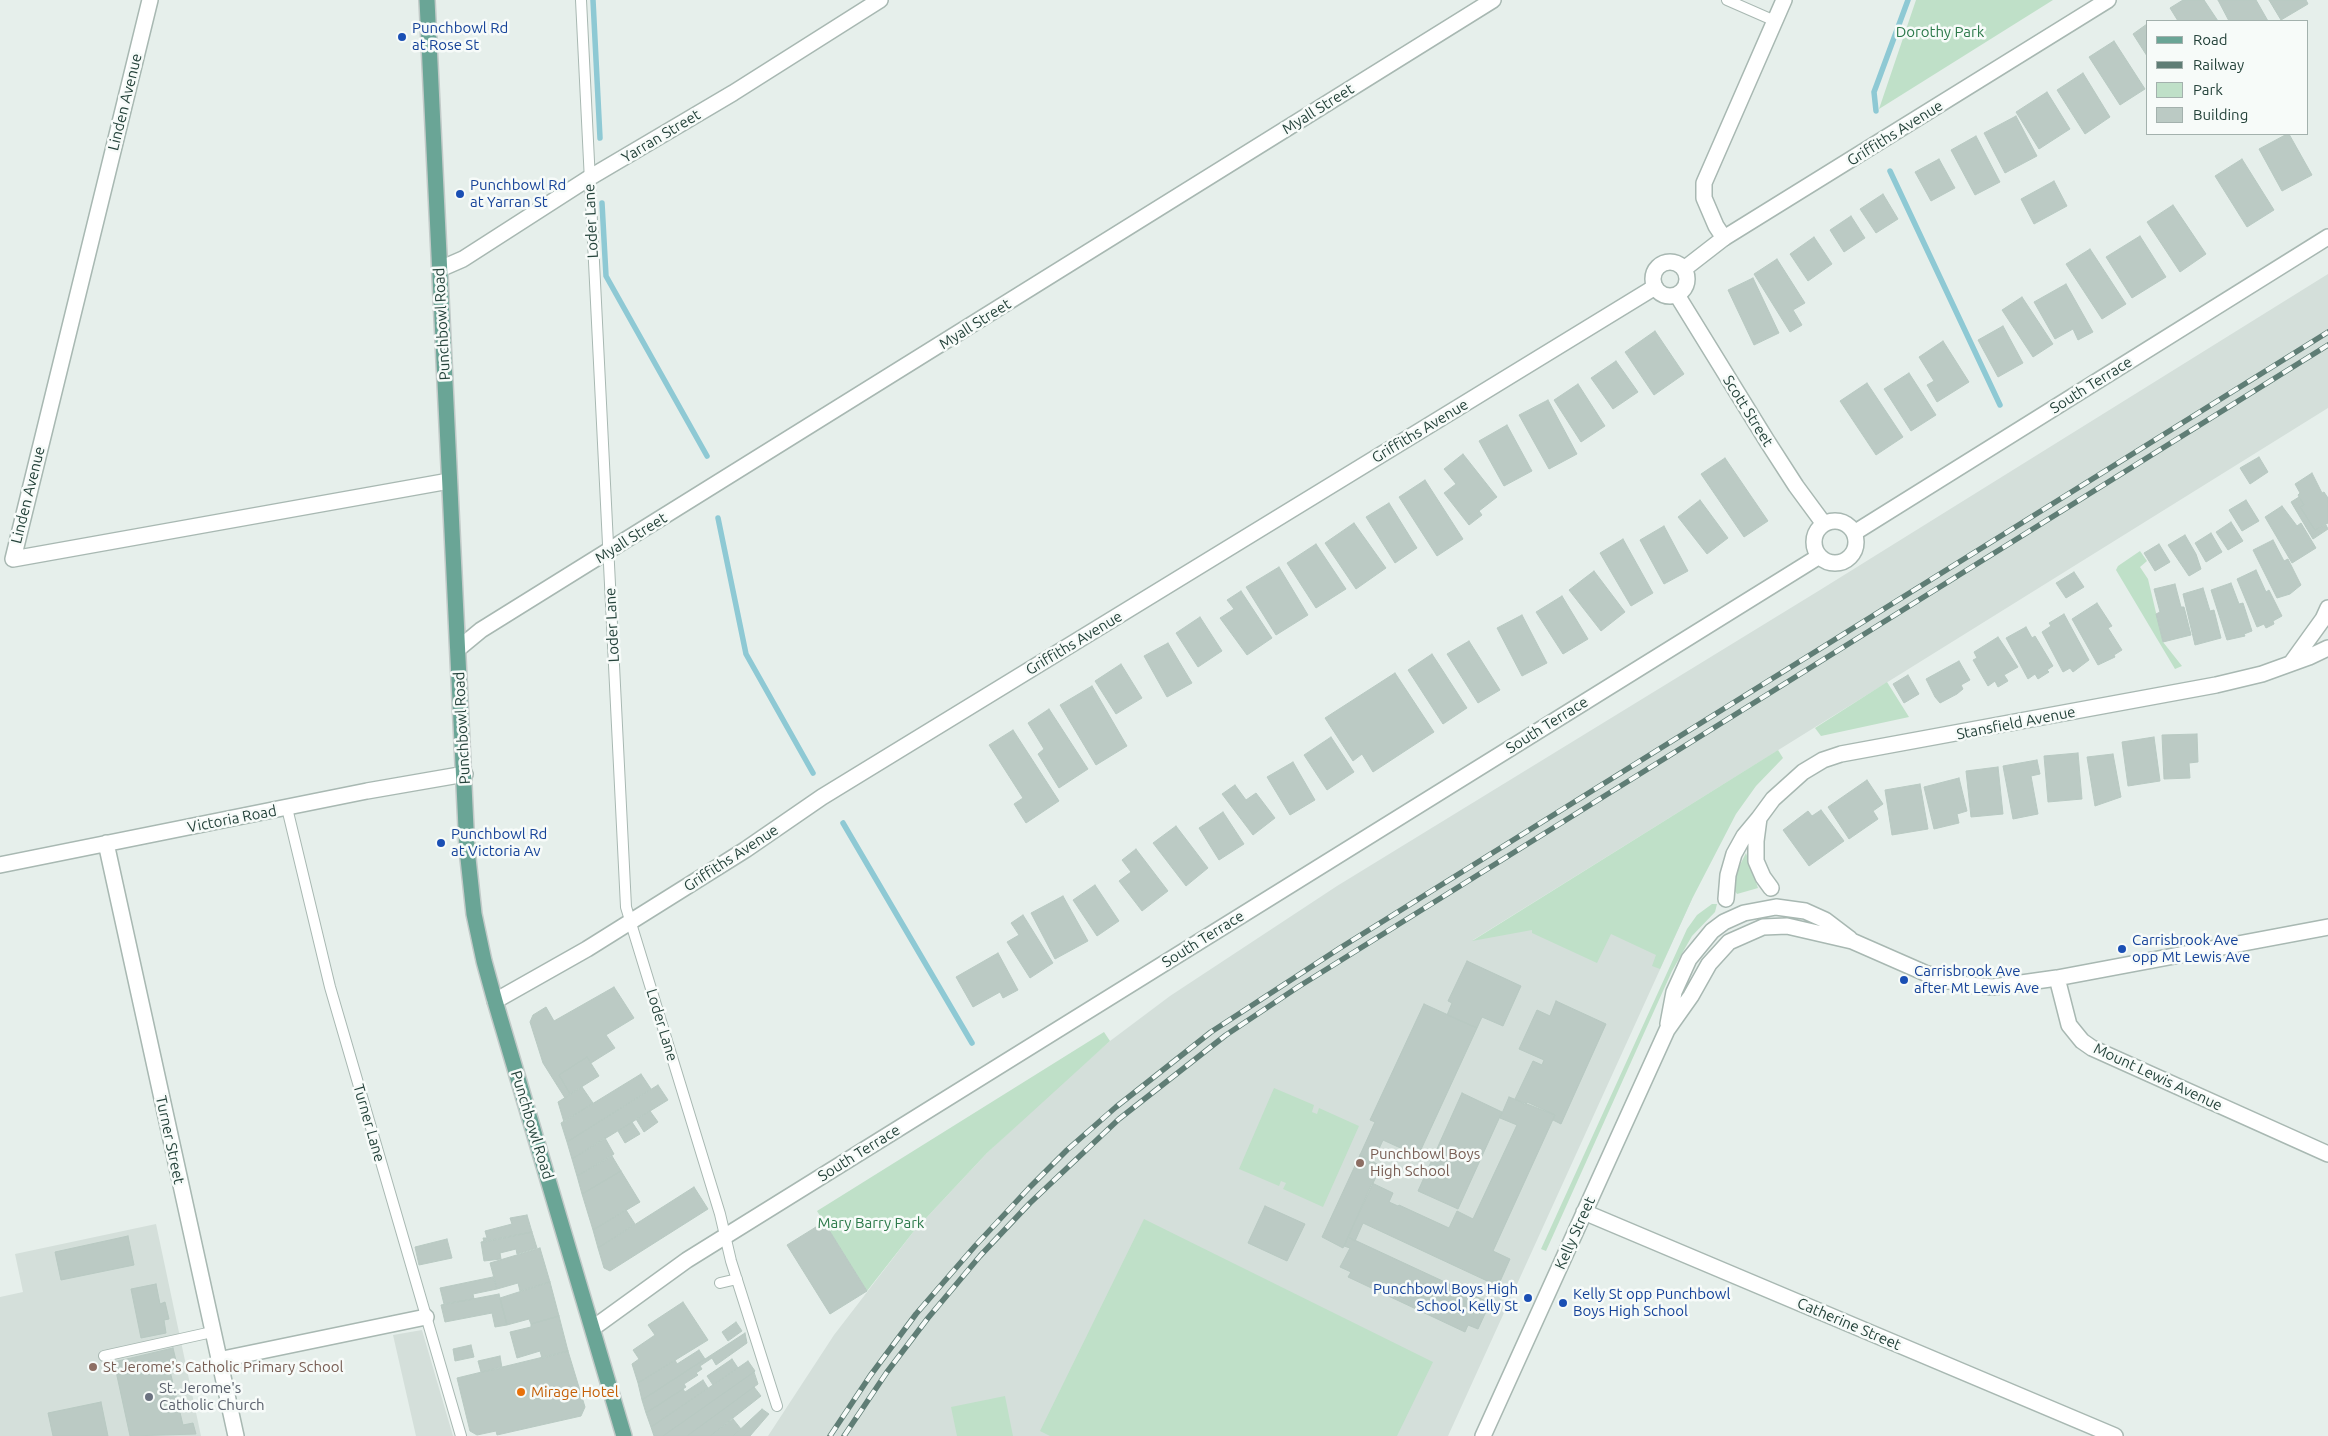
<!DOCTYPE html>
<html>
<head>
<meta charset="utf-8">
<style>
	body { margin:0 }
	#map { position:relative; width:2328px; height:1436px; overflow:hidden; background:#e6efeb; font-family:Ubuntu,sans-serif }
	canvas { display:block }
	.legend { position:absolute; left:2146px; top:20px; width:162px; height:115px; box-sizing:border-box; background:#f7fbf9; border:1px solid #a3b1ad; margin:0; padding:6px 9px; list-style:none; font-size:15px; color:#24423a }
	.legend li { display:flex; align-items:center; gap:10px; height:25px }
	.legend b { width:25px; border:1px solid #a3b1ad }
</style>
</head>
<body>
<div id="map">
<canvas width="2328" height="1436"></canvas>
<ul class="legend">
<li><b style="height:6px;background:#6aa596"></b>Road</li>
<li><b style="height:6px;background:#5f7d75"></b>Railway</li>
<li><b style="height:14px;background:#bfe0c8"></b>Park</li>
<li><b style="height:14px;background:#bbcac4"></b>Building</li>
</ul>
</div>
<script>
const ctx = document.querySelector('canvas').getContext('2d');
ctx.lineJoin = 'round';
function paint(path, color) {
  ctx.fillStyle = color;
  ctx.fill(path, 'evenodd');
}
function shape(rows) {
  const path = new Path2D();
  for (const r of rows) {
    if (r.length === 3) {
      path.moveTo(r[0] + r[2], r[1]);
      path.arc(r[0], r[1], r[2], 0, 2 * Math.PI);
      continue;
    }
    path.moveTo(r[0], r[1]);
    for (let i = 2; i < r.length; i += 2) path.lineTo(r[i], r[i + 1]);
  }
  return path;
}
function stroke(path, color, width, dash) {
  ctx.strokeStyle = color;
  ctx.lineWidth = width;
  ctx.lineCap = dash ? 'butt' : 'round';
  ctx.setLineDash(dash || []);
  ctx.stroke(path);
}
function write(font, color, halo, rows, align = 'center') {
  ctx.font = font + ' Ubuntu,sans-serif';
  ctx.lineWidth = 5;
  ctx.setLineDash([]);
  ctx.textBaseline = 'middle';
  ctx.strokeStyle = halo;
  ctx.fillStyle = color;
  for (const [text, x, y, turn = 0] of rows) {
    ctx.save();
    ctx.translate(x, y);
    ctx.rotate((+turn || 0) * Math.PI / 180);
    ctx.textAlign = isNaN(turn) ? turn : align;
    if (halo) ctx.strokeText(text, 0, 0);
    ctx.fillText(text, 0, 0);
    ctx.restore();
  }
}
paint(shape([
	[2328,274,2328,408,1473,940,1692,899,1448,1436,768,1436,834,1335,914,1231,987,1153,1048,1095,1110,1041,1170,996,1337,886,1820,590],
	[156,1224,201,1436,0,1436,0,1297,23,1292,15,1254],
	[422,1330,453,1436,416,1436,393,1335]
]), '#d4dfda');
paint(shape([
	[1916,0,2053,0,1879,109],
	[2140,551,2147,561,2140,567,2148,579,2163,642,2182,666,2175,669,2116,570,2118,566],
	[1887,682,1909,717,1821,736,1815,728],
	[1778,750,1783,758,1756,786,1736,814,1692,899,1660,969,1652,966,1656,955,1611,934,1597,963,1532,933,1532,930,1472,941],
	[1746,853,1758,888,1737,894,1735,891,1736,873],
	[1712,904,1717,904,1715,912,1692,936,1672,971,1546,1251,1541,1249,1687,929,1697,915],
	[1104,1032,1110,1041,987,1153,914,1231,867,1291,817,1211],
	[1274,1088,1314,1105,1312,1112,1317,1114,1319,1108,1359,1126,1323,1207,1283,1189,1286,1183,1281,1181,1279,1186,1239,1169],
	[1144,1219,1433,1362,1397,1436,1050,1436,1040,1431],
	[1005,1396,1013,1436,957,1436,951,1407]
]), '#bfe0c8');
stroke(shape([
	[593,0,600,138],
	[1876,111,1874,92,1877,84,1908,0],
	[1890,171,2000,405],
	[602,203,606,276,707,456],
	[718,518,746,654,813,773],
	[843,823,972,1043]
]), '#8ec9d4', 5.5);
const building = shape([
	[2183,0,2204,0,2218,21,2178,21,2170,8,2183,0],
	[2218,0,2256,0,2268,21,2229,21,2218,0],
	[2269,0,2306,0,2308,4,2281,20,2269,0],
	[2147,24,2147,56,2133,34,2147,24],
	[2114,41,2145,89,2120,105,2089,57,2114,41],
	[2083,73,2110,117,2085,134,2057,90,2083,73],
	[2047,92,2070,129,2039,149,2016,112,2047,92],
	[2016,116,2037,156,2005,173,1984,133,2016,116],
	[2287,134,2289,134,2312,175,2282,191,2259,149,2287,134],
	[1976,136,2000,182,1975,195,1951,150,1976,136],
	[1939,159,1955,188,1931,201,1915,172,1939,159],
	[2242,159,2274,210,2247,227,2215,176,2242,159],
	[2054,181,2067,206,2034,224,2021,199,2054,181],
	[1883,194,1898,219,1876,233,1860,209,1883,194],
	[2173,205,2206,254,2180,272,2147,222,2173,205],
	[1851,216,1865,238,1844,252,1830,230,1851,216],
	[2140,236,2166,277,2132,298,2106,257,2140,236],
	[1814,237,1832,264,1808,281,1790,254,1814,237],
	[2090,249,2126,304,2102,319,2066,264,2090,249],
	[1777,259,1805,303,1793,310,1802,325,1790,332,1754,274,1777,259],
	[1753,278,1779,333,1754,345,1728,290,1753,278],
	[2066,284,2093,332,2078,340,2073,329,2055,339,2034,302,2066,284],
	[2022,297,2053,344,2033,357,2002,310,2022,297],
	[2003,326,2023,363,1998,377,1978,340,2003,326],
	[1655,331,1684,374,1654,395,1625,352,1655,331],
	[1943,341,1969,382,1937,402,1927,385,1934,381,1919,357,1943,341],
	[1616,361,1638,392,1613,409,1591,378,1616,361],
	[1909,373,1936,415,1911,431,1884,389,1909,373],
	[1867,383,1903,437,1876,455,1840,401,1867,383],
	[1578,384,1605,426,1581,442,1554,400,1578,384],
	[1548,400,1577,454,1549,469,1519,415,1548,400],
	[1507,425,1532,471,1504,486,1479,441,1507,425],
	[1463,454,1497,497,1479,511,1482,515,1469,525,1444,493,1456,484,1444,469,1463,454],
	[2259,457,2268,472,2250,484,2240,468,2259,457],
	[1725,458,1768,521,1744,537,1701,474,1725,458],
	[2312,473,2322,493,2324,492,2328,498,2328,523,2315,530,2300,507,2304,505,2298,495,2300,493,2295,484,2312,473],
	[1425,480,1463,539,1437,556,1399,497,1425,480],
	[2299,497,2304,505,2300,507,2315,530,2326,525,2328,529,2313,539,2291,502,2299,497],
	[1700,500,1728,538,1707,554,1678,517,1700,500],
	[2246,500,2259,521,2242,531,2229,510,2246,500],
	[1389,503,1417,548,1395,563,1366,517,1389,503],
	[2282,506,2297,526,2301,523,2316,548,2292,563,2265,517,2282,506],
	[2231,522,2243,541,2228,550,2216,532,2231,522],
	[1354,523,1386,568,1356,589,1325,543,1354,523],
	[1664,526,1688,571,1664,584,1640,540,1664,526],
	[2211,533,2222,552,2206,562,2195,543,2211,533],
	[2185,535,2196,554,2201,569,2189,576,2168,545,2185,535],
	[1623,539,1653,593,1631,606,1600,553,1623,539],
	[2273,540,2284,561,2288,559,2301,585,2290,594,2277,598,2253,550,2273,540],
	[1316,544,1346,589,1316,608,1287,563,1316,544],
	[2159,544,2170,562,2155,571,2144,553,2159,544],
	[1279,567,1308,615,1276,635,1246,587,1279,567],
	[2256,570,2266,592,2269,590,2282,616,2273,621,2274,624,2266,628,2264,624,2257,627,2237,579,2256,570],
	[1594,571,1625,612,1601,631,1569,590,1594,571],
	[2074,572,2084,587,2066,598,2056,583,2074,572],
	[2231,583,2239,604,2243,603,2252,631,2244,634,2245,636,2227,640,2211,590,2231,583],
	[2175,584,2181,607,2184,607,2191,635,2163,642,2156,614,2160,612,2154,589,2175,584],
	[2203,588,2210,611,2214,610,2221,638,2195,645,2183,594,2203,588],
	[1241,591,1272,638,1247,655,1220,618,1234,609,1227,600,1241,591],
	[1562,596,1588,639,1563,654,1536,612,1562,596],
	[2097,603,2112,626,2108,628,2122,650,2114,655,2115,657,2098,665,2072,619,2097,603],
	[2064,614,2089,660,2073,672,2070,668,2063,672,2042,632,2051,626,2049,623,2064,614],
	[1522,615,1547,663,1522,676,1497,628,1522,615],
	[1200,617,1222,651,1198,667,1176,633,1200,617],
	[2026,627,2032,638,2035,636,2053,666,2047,670,2049,672,2038,679,2035,674,2028,679,2006,638,2026,627],
	[1998,637,2018,667,2004,675,2008,681,1998,687,1995,681,1988,686,1973,660,1977,658,1974,652,1998,637],
	[1469,641,1500,690,1478,703,1447,654,1469,641],
	[1168,643,1192,683,1167,697,1144,656,1168,643],
	[1432,654,1467,708,1443,724,1408,670,1432,654],
	[1959,661,1970,680,1961,685,1963,689,1957,694,1940,703,1935,697,1926,679,1959,661],
	[1121,664,1142,698,1116,714,1095,681,1121,664],
	[1395,673,1434,732,1373,772,1362,754,1353,761,1325,718,1395,673],
	[1908,675,1919,694,1904,703,1893,684,1908,675],
	[1092,686,1127,746,1096,765,1060,705,1092,686],
	[1049,709,1088,769,1059,788,1038,754,1044,749,1028,723,1049,709],
	[1013,730,1059,801,1026,823,1014,804,1023,798,989,745,1013,730],
	[2197,734,2198,762,2189,763,2190,778,2164,779,2162,735,2197,734],
	[1331,737,1354,772,1327,790,1304,755,1331,737],
	[2154,737,2160,781,2128,786,2122,742,2154,737],
	[2078,753,2082,799,2048,802,2044,756,2078,753],
	[2113,754,2121,797,2095,806,2087,757,2113,754],
	[2037,760,2040,774,2031,776,2038,814,2013,819,2003,766,2037,760],
	[1293,762,1315,800,1290,815,1267,777,1293,762],
	[1998,767,2003,814,1971,817,1966,771,1998,767],
	[1959,778,1967,811,1957,814,1959,823,1934,829,1924,787,1959,778],
	[1867,780,1883,804,1873,811,1878,819,1849,839,1828,807,1867,780],
	[1920,784,1928,829,1892,835,1885,790,1920,784],
	[1235,785,1246,800,1256,793,1275,818,1253,835,1222,794,1235,785],
	[1821,810,1844,841,1809,866,1783,830,1808,811,1812,816,1821,810],
	[1223,812,1244,844,1219,860,1199,828,1223,812],
	[1176,826,1208,868,1186,886,1153,843,1176,826],
	[1136,849,1168,891,1142,911,1119,881,1131,872,1122,860,1136,849],
	[1095,885,1119,921,1097,936,1073,900,1095,885],
	[1063,896,1088,941,1055,959,1031,913,1063,896],
	[1023,915,1053,963,1030,978,1007,942,1019,935,1011,923,1023,915],
	[998,953,1018,990,1003,998,1000,992,973,1007,956,977,998,953],
	[1467,961,1521,986,1503,1026,1482,1017,1477,1028,1447,1015,1452,1003,1448,1001,1467,961],
	[614,987,634,1018,606,1035,615,1048,591,1063,587,1057,559,1075,570,1094,565,1098,543,1063,530,1022,533,1015,546,1007,554,1021,614,987],
	[1556,1001,1606,1024,1561,1124,1553,1120,1555,1115,1527,1102,1526,1105,1515,1099,1533,1061,1542,1065,1544,1060,1519,1049,1537,1010,1550,1016,1556,1001],
	[1424,1004,1477,1028,1418,1156,1383,1140,1373,1162,1360,1155,1375,1122,1370,1120,1424,1004],
	[587,1057,599,1076,570,1094,559,1075,587,1057],
	[641,1074,651,1089,567,1142,561,1123,641,1074],
	[658,1085,668,1100,572,1159,567,1142,658,1085],
	[582,1087,593,1103,564,1122,558,1102,582,1087],
	[1462,1093,1502,1112,1458,1209,1418,1191,1462,1093],
	[1509,1097,1555,1115,1493,1251,1510,1259,1498,1286,1363,1223,1355,1241,1348,1237,1372,1183,1393,1193,1389,1202,1398,1206,1399,1205,1449,1228,1457,1211,1473,1219,1517,1125,1500,1118,1509,1097],
	[650,1111,658,1122,644,1132,636,1119,650,1111],
	[632,1122,640,1134,625,1143,618,1131,632,1122],
	[605,1138,614,1154,577,1176,572,1159,605,1138],
	[1360,1155,1381,1166,1343,1248,1322,1237,1360,1155],
	[612,1156,621,1171,582,1194,577,1176,612,1156],
	[621,1171,640,1202,593,1230,582,1194,621,1171],
	[694,1187,708,1209,610,1271,604,1268,598,1248,694,1187],
	[1265,1206,1305,1224,1287,1261,1248,1243,1265,1206],
	[626,1210,635,1224,598,1248,593,1230,626,1210],
	[527,1215,532,1232,484,1242,483,1238,487,1238,485,1231,512,1224,510,1218,527,1215],
	[824,1222,867,1291,830,1314,787,1245,824,1222],
	[532,1232,537,1248,517,1254,516,1249,500,1253,501,1259,484,1261,481,1242,532,1232],
	[128,1236,134,1265,61,1280,55,1252,128,1236],
	[1348,1237,1490,1303,1478,1329,1468,1325,1465,1332,1348,1277,1351,1272,1340,1267,1350,1248,1344,1246,1348,1237],
	[447,1239,452,1258,419,1265,415,1247,447,1239],
	[540,1248,550,1282,520,1291,518,1283,497,1289,490,1263,540,1248],
	[493,1277,497,1289,473,1294,474,1299,444,1304,440,1288,493,1277],
	[550,1282,559,1316,531,1324,529,1319,507,1325,500,1298,550,1282],
	[156,1284,160,1304,165,1302,169,1319,164,1320,166,1333,141,1338,131,1289,156,1284],
	[499,1294,507,1325,495,1327,492,1313,445,1322,441,1305,499,1294],
	[683,1302,708,1340,638,1383,632,1364,639,1359,633,1350,655,1335,648,1325,683,1302],
	[559,1316,568,1351,542,1358,540,1351,517,1358,510,1332,531,1327,531,1324,559,1316],
	[736,1322,742,1331,728,1341,722,1332,736,1322],
	[745,1333,747,1343,716,1365,712,1358,700,1366,702,1369,696,1373,698,1375,684,1384,686,1387,646,1413,642,1400,745,1333],
	[471,1345,474,1357,455,1361,453,1349,471,1345],
	[173,1348,178,1369,170,1371,183,1425,193,1423,196,1434,130,1436,114,1362,173,1348],
	[699,1350,705,1359,642,1400,638,1383,675,1360,677,1364,699,1350],
	[568,1351,585,1407,581,1416,497,1435,496,1431,477,1435,470,1431,457,1378,568,1351],
	[500,1356,502,1368,481,1372,478,1361,500,1356],
	[732,1359,738,1368,713,1385,707,1376,732,1359],
	[748,1361,755,1371,754,1372,663,1436,654,1436,651,1427,748,1361],
	[754,1372,758,1384,687,1436,663,1436,754,1372],
	[703,1380,708,1388,651,1427,646,1413,683,1389,685,1392,703,1380],
	[754,1387,761,1396,710,1436,687,1436,754,1387],
	[101,1402,108,1436,53,1436,48,1413,101,1402],
	[762,1409,769,1414,750,1436,733,1436,762,1409],
	[733,1419,741,1429,733,1436,710,1436,733,1419]
]);
paint(building, '#bbcac4');
stroke(building, '#b8c9c2', 1);
const service = shape([
	[581,0,626,907,720,1214,731,1261,777,1406],
	[1727,0,1775,21],
	[287,808,330,987,461,1436],
	[720,1283,737,1279],
	[104,1356,212,1332]
]);
const minor = shape([
	[150,0,13,559,449,481],
	[1724,238,2108,0],
	[440,269,463,259,589,178,733,93,880,0],
	[458,649,481,630,1493,0],
	[2292,662,2323,619,2328,608],
	[1759,818,1773,799,1803,772,1823,760,1841,754,2216,685,2262,674,2309,657,2328,648],
	[106,843,236,1436],
	[0,865,367,791,465,774],
	[1726,899,1728,875,1734,854,1744,836,1759,818,1756,841,1756,861,1763,877,1771,888],
	[2057,978,2069,1025,2082,1041,2092,1048,2328,1154],
	[495,1001,587,949,745,850,822,797,1655,287],
	[1668,1024,1674,992,1689,959,1712,931,1724,922,1744,913,1776,907,1805,911,1825,920,1850,939],
	[1584,1212,2115,1436],
	[218,1360,426,1317],
	[1483,1436,1667,1030,1691,996,1709,964,1729,942,1763,927,1787,926,1852,941,1925,973,1949,981,1968,985,1993,987,2057,978,2328,927]
]);
const tertiary = shape([
	[1670,279,17],
	[1684,269,1724,238,1716,226,1704,198,1704,183,1784,0],
	[1677,295,1767,441,1796,486,1824,524],
	[1835,542,21],
	[1854,533,2328,237],
	[593,1328,687,1260,1818,557]
]);
const primary = shape([
	[427,0,467,849,474,914,484,961,495,1001,624,1436]
]);
stroke(service, '#a8b8b2', 12);
stroke(minor, '#a8b8b2', 18);
stroke(tertiary, '#a8b8b2', 18);
stroke(primary, '#c2cac8', 18);
stroke(service, '#fff', 10);
stroke(minor, '#fff', 15);
stroke(tertiary, '#fff', 15);
stroke(primary, '#6aa596', 15);
const rail = shape([
	[830,1436,870,1376,916,1314,975,1246,1029,1188,1067,1150,1116,1107,1211,1032,1340,948,2328,332],
	[844,1436,887,1372,928,1318,980,1256,1030,1203,1119,1119,1226,1035,1298,987,2328,345]
]);
stroke(rail, '#5f7d75', 5.5);
stroke(rail, '#f7fbf9', 4, [11]);
for (const [x, y, r, color] of [
	[402,37,5,"#1a4fb4"],
	[460,194,5,"#1a4fb4"],
	[441,843,5,"#1a4fb4"],
	[2122,949,5,"#1a4fb4"],
	[1904,980,5,"#1a4fb4"],
	[1360,1163,5,"#8d6e63"],
	[1528,1298,5,"#1a4fb4"],
	[1563,1303,5,"#1a4fb4"],
	[93,1367,5,"#8d6e63"],
	[521,1392,5,"#e8710a"],
	[149,1397,5,"#6b7280"]
]) {
  const dot = new Path2D();
  dot.arc(x, y, r, 0, 2 * Math.PI);
  ctx.fillStyle = color;
  ctx.fill(dot);
  stroke(dot, '#f7fbf9', 2);
}
write('15px', '#164399', '#f7fbf9', [
	["Punchbowl Rd",412,28],
	["at Rose St",412,45],
	["Punchbowl Rd",470,185],
	["at Yarran St",470,202],
	["Punchbowl Rd",451,834],
	["at Victoria Av",451,851],
	["Carrisbrook Ave",2132,940],
	["opp Mt Lewis Ave",2132,957],
	["Carrisbrook Ave",1914,971],
	["after Mt Lewis Ave",1914,988],
	["Punchbowl Boys High",1518,1289,"right"],
	["School, Kelly St",1518,1306,"right"],
	["Kelly St opp Punchbowl",1573,1294],
	["Boys High School",1573,1311]
], 'left');
write('15px', '#2d7a4b', '#f7fbf9', [
	["Dorothy Park",1940,32],
	["Mary Barry Park",871,1223]
]);
write('15px', '#24423a', '#f7fbf9', [
	["Linden Avenue",125,102,-76],
	["Myall Street",1318,109,-32],
	["Griffiths Avenue",1895,133,-32],
	["Yarran Street",661,136,-31],
	["Loder Lane",591,221,-93],
	["Punchbowl Road",442,324,-93],
	["Myall Street",975,324,-32],
	["South Terrace",2091,385,-32],
	["Scott Street",1748,411,58],
	["Griffiths Avenue",1420,431,-31],
	["Linden Avenue",28,495,-76],
	["Myall Street",631,538,-32],
	["Loder Lane",612,625,-93],
	["Griffiths Avenue",1074,643,-31],
	["Stansfield Avenue",2016,723,-11],
	["South Terrace",1547,725,-32],
	["Punchbowl Road",462,728,-93],
	["Victoria Road",232,819,-11],
	["Griffiths Avenue",731,858,-33],
	["South Terrace",1203,939,-32],
	["Loder Lane",662,1025,73],
	["Mount Lewis Avenue",2158,1077,25],
	["Turner Lane",369,1123,74],
	["Punchbowl Road",532,1125,73],
	["Turner Street",170,1140,78],
	["South Terrace",859,1153,-32],
	["Kelly Street",1575,1233,-66],
	["Catherine Street",1849,1324,23]
]);
write('15px', '#785e54', '#f7fbf9', [
	["Punchbowl Boys",1370,1154],
	["High School",1370,1171],
	["St Jerome's Catholic Primary School",103,1367]
], 'left');
write('15px', '#5b616d', '#f7fbf9', [
	["St. Jerome's",159,1388],
	["Catholic Church",159,1405]
], 'left');
write('15px', '#c56008', '#f7fbf9', [
	["Mirage Hotel",531,1392]
], 'left');
</script>
</body>
</html>
